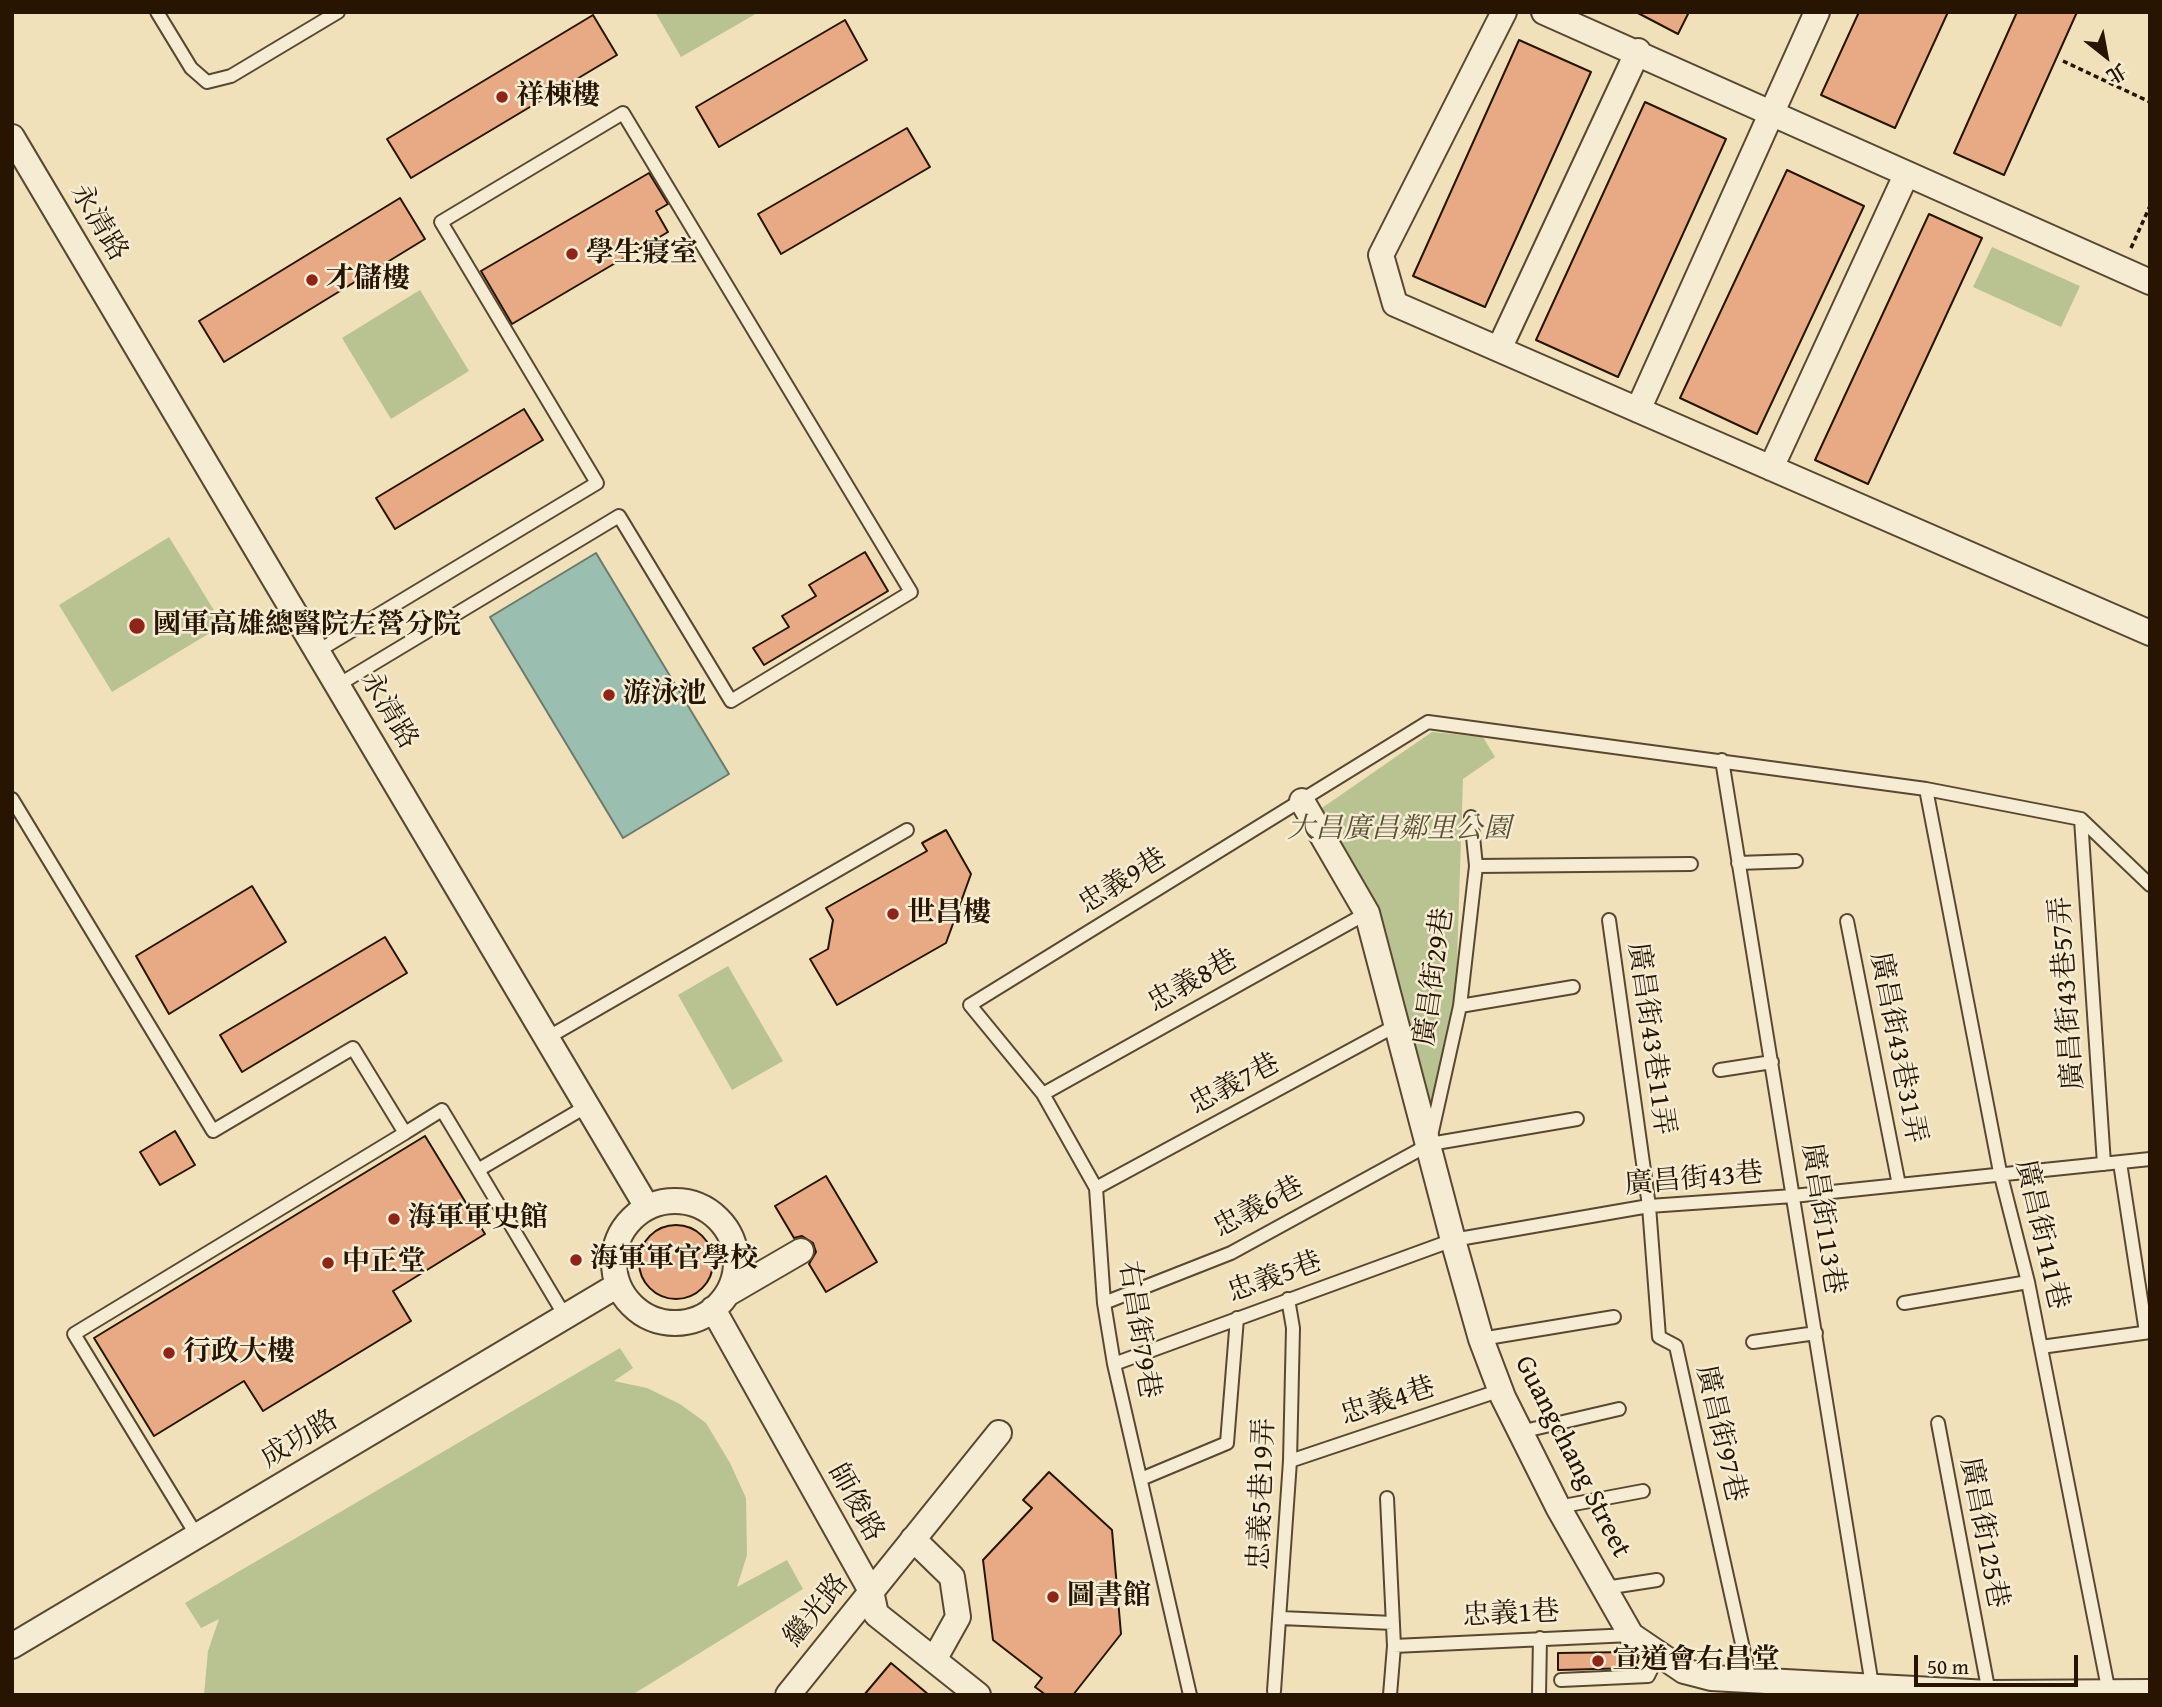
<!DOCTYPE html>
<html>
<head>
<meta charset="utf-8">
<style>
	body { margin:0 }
	#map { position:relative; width:2162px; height:1707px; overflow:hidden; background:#f0e1bb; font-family:"Gentium Book Plus","Noto Serif TC",serif }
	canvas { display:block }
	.frame { position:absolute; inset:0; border:14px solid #271501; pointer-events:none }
	.north { position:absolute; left:2071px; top:21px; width:70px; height:70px; -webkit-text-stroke:5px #f5ecd3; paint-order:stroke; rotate:149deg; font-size:19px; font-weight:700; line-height:28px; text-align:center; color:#271501 }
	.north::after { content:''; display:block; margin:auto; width:24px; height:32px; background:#271501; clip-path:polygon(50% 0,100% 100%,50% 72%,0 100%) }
	.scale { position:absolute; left:1914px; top:1655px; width:164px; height:32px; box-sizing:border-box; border:4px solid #271501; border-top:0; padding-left:9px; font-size:21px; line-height:24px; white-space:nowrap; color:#271501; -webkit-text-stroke:5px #f5ecd3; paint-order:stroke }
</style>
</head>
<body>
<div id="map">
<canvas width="2162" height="1707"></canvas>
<div class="frame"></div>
<div class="north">北</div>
<div class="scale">50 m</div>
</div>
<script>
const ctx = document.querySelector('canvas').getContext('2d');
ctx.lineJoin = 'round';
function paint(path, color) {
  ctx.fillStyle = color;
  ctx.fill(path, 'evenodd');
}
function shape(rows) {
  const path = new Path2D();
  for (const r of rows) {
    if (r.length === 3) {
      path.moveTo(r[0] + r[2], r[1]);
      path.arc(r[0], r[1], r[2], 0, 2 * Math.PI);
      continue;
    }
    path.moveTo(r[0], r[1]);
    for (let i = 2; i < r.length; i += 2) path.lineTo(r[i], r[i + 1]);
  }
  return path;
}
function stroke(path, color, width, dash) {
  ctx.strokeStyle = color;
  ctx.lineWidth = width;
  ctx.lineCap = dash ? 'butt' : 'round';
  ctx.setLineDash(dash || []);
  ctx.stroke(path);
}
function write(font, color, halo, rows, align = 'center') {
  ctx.font = font + ' "Gentium Book Plus","Noto Serif TC",serif';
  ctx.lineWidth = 5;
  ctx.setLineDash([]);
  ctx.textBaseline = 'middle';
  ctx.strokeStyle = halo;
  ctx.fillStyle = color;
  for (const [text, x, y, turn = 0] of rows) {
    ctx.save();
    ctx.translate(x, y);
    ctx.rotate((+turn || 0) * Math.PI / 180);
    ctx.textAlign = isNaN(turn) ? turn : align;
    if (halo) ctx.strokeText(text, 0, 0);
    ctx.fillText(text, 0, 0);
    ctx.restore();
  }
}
paint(shape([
	[655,12,759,12,681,57],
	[1992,247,2080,286,2061,327,1973,287],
	[420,290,469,371,391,419,342,338],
	[169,537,223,625,112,692,59,605],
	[1432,732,1483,737,1495,757,1463,779,1456,993,1429,1115,1316,812],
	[728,966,783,1061,732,1090,678,995],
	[620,1348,633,1368,614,1381,647,1388,680,1404,706,1423,730,1463,746,1498,747,1555,737,1587,787,1560,803,1589,632,1695,204,1695,208,1651,219,1619,201,1628,185,1603]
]), '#b9c391');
const water = shape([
	[596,553,729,774,623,838,490,617,596,553]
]);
paint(water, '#9abeb0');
stroke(water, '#6c7a6a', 2);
const building = shape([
	[1636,12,1689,12,1678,34,1636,12],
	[1859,12,1948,12,1895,128,1821,95,1859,12],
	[2017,12,2077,12,2004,175,1954,153,2017,12],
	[593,15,617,55,411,178,387,139,593,15],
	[845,20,867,60,719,147,696,107,845,20],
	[1519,40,1591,72,1485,307,1413,276,1519,40],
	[1645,102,1726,139,1618,377,1536,340,1645,102],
	[907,128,930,167,781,254,758,214,907,128],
	[1787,170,1864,206,1757,434,1680,398,1787,170],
	[649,173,668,204,656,211,668,232,512,324,481,271,649,173],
	[400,198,425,239,224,362,199,321,400,198],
	[1929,214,1982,238,1868,484,1815,460,1929,214],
	[524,409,543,440,395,529,376,498,524,409],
	[865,552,888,591,764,665,753,648,789,627,782,616,816,596,809,585,865,552],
	[946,830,971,874,946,943,837,1005,810,959,828,949,833,920,826,908,927,851,922,843,946,830],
	[252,886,286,942,169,1014,136,956,252,886],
	[385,937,407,973,242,1072,220,1035,385,937],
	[175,1131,195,1165,160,1185,140,1152,175,1131],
	[425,1136,485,1234,393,1291,411,1321,263,1411,244,1381,154,1436,94,1338,425,1136],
	[826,1176,877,1262,826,1292,809,1264,816,1252,813,1243,802,1236,794,1238,775,1206,826,1176],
	[676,1262,37],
	[1049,1472,1112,1530,1121,1634,1073,1695,1046,1695,1035,1687,1042,1678,993,1640,983,1560,1032,1508,1023,1500,1049,1472],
	[1630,1652,1639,1658,1635,1668,1558,1670,1558,1653,1630,1652],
	[891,1663,929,1695,864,1695,891,1663]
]);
paint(building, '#e7aa84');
stroke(building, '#271501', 2);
const lane = shape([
	[157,12,191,68,207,82,231,76,338,12],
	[318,651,597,483,441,222,623,113,911,592,731,701,619,516,338,685],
	[1722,760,1872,1685],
	[1926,789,2000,1172,2028,1282,2109,1693],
	[12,799,213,1131,353,1048,405,1133,442,1110,478,1170,587,1106],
	[2081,819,2104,1164],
	[1738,863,1796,861],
	[1476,866,1691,864],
	[1609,920,1649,1206,1659,1337,1676,1346,1750,1680],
	[1847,921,1899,1185],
	[1460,1006,1573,987],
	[547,1038,907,830],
	[1720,1070,1772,1062],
	[1043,1094,1367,913],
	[1431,1136,1460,1006,1476,866,1471,817],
	[2120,1163,2146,1332],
	[478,1170,565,1316],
	[1096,1188,1397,1025],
	[1104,1303,1231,1253,1430,1144,1577,1119],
	[1904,1303,2028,1282],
	[1481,1339,1614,1317],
	[1753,1342,1816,1333],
	[2041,1347,2150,1332],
	[1114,1364,1453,1240,1649,1206,1793,1196,2150,1159],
	[1938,1423,1989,1693],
	[1520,1432,1619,1409],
	[1290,1461,1501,1390],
	[1141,1479,1227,1443,1237,1318],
	[1387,1498,1394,1646,1390,1695],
	[1558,1507,1643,1491],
	[197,1536,74,1334,405,1133],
	[1605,1588,1657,1580],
	[1281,1618,1393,1623],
	[1394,1646,1631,1635],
	[1561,1680,1648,1676,1658,1656],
	[1274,1691,1290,1461,1293,1328,1288,1299],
	[1190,1695,1114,1364,1104,1303,1096,1188,1043,1094,970,1005,1428,722,1926,789,2081,819,2150,885],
	[1539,1695,1540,1638]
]);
const street = shape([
	[1504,12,1381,255,1395,304,2150,633],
	[1544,12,2150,282],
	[12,137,647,1207],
	[1499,349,1638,51],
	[1638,410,1817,12],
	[1771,468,1906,175],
	[1302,801,1367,913,1453,1240,1481,1339,1503,1397,1558,1507,1631,1635,1684,1671,1711,1678,1989,1693,2150,1692],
	[675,1262,61],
	[727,1294,801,1251],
	[713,1309,871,1591,876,1614,978,1695],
	[913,1539,952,1577,958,1617,934,1660],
	[12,1646,618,1285],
	[788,1695,999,1433]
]);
stroke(lane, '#594830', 16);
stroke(street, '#594830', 28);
stroke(shape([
	[2063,61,2150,102],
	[2131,248,2150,206]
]), '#271501', 3.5, [5, 3.5]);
stroke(lane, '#f5ecd3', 12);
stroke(street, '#f5ecd3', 24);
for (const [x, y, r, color] of [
	[502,97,7,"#8f2418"],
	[572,254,7,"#8f2418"],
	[312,280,7,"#8f2418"],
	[137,626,9,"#8f2418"],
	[609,695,7,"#8f2418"],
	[893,914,7,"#8f2418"],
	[394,1219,7,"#8f2418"],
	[576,1260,7,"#8f2418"],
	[328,1263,7,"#8f2418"],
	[169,1353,7,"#8f2418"],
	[1053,1597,7,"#8f2418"],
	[1598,1661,7,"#8f2418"]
]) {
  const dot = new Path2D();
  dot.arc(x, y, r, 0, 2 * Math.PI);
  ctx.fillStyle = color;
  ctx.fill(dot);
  stroke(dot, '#f5ecd3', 2.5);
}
write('bold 28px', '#271501', '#f5ecd3', [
	["祥棟樓",516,97],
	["學生寢室",586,254],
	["才儲樓",326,280],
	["國軍高雄總醫院左營分院",153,626],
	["游泳池",623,695],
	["世昌樓",907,914],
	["海軍軍史館",408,1219],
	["海軍軍官學校",590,1260],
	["中正堂",342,1263],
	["行政大樓",183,1353],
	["圖書館",1067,1597],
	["宣道會右昌堂",1612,1661]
], 'left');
write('28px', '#271501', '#f5ecd3', [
	["永清路",98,223,59],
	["永清路",388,711,59],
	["忠義9巷",1123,882,-32],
	["廣昌街29巷",1435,977,-82],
	["忠義8巷",1193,982,-29],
	["廣昌街43巷57弄",2068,993,-94],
	["廣昌街43巷11弄",1650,1039,82],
	["廣昌街43巷31弄",1897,1048,79],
	["忠義7巷",1235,1085,-28],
	["廣昌街43巷",1694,1180,-5],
	["忠義6巷",1259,1208,-28],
	["廣昌街113巷",1822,1219,81],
	["廣昌街141巷",2041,1235,77],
	["忠義5巷",1275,1278,-20],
	["右昌街79巷",1138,1330,81],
	["忠義4巷",1388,1402,-18],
	["廣昌街97巷",1720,1434,77],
	["成功路",300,1440,-31],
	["Guangchang Street",1572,1457,63],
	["忠義5巷19弄",1263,1494,-88],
	["師俊路",855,1503,61],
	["廣昌街125巷",1983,1533,79],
	["繼光路",817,1611,-51],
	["忠義1巷",1511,1615,-3]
]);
write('italic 28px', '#5a5233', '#f5ecd3', [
	["大昌廣昌鄰里公園",1399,830]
]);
</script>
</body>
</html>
